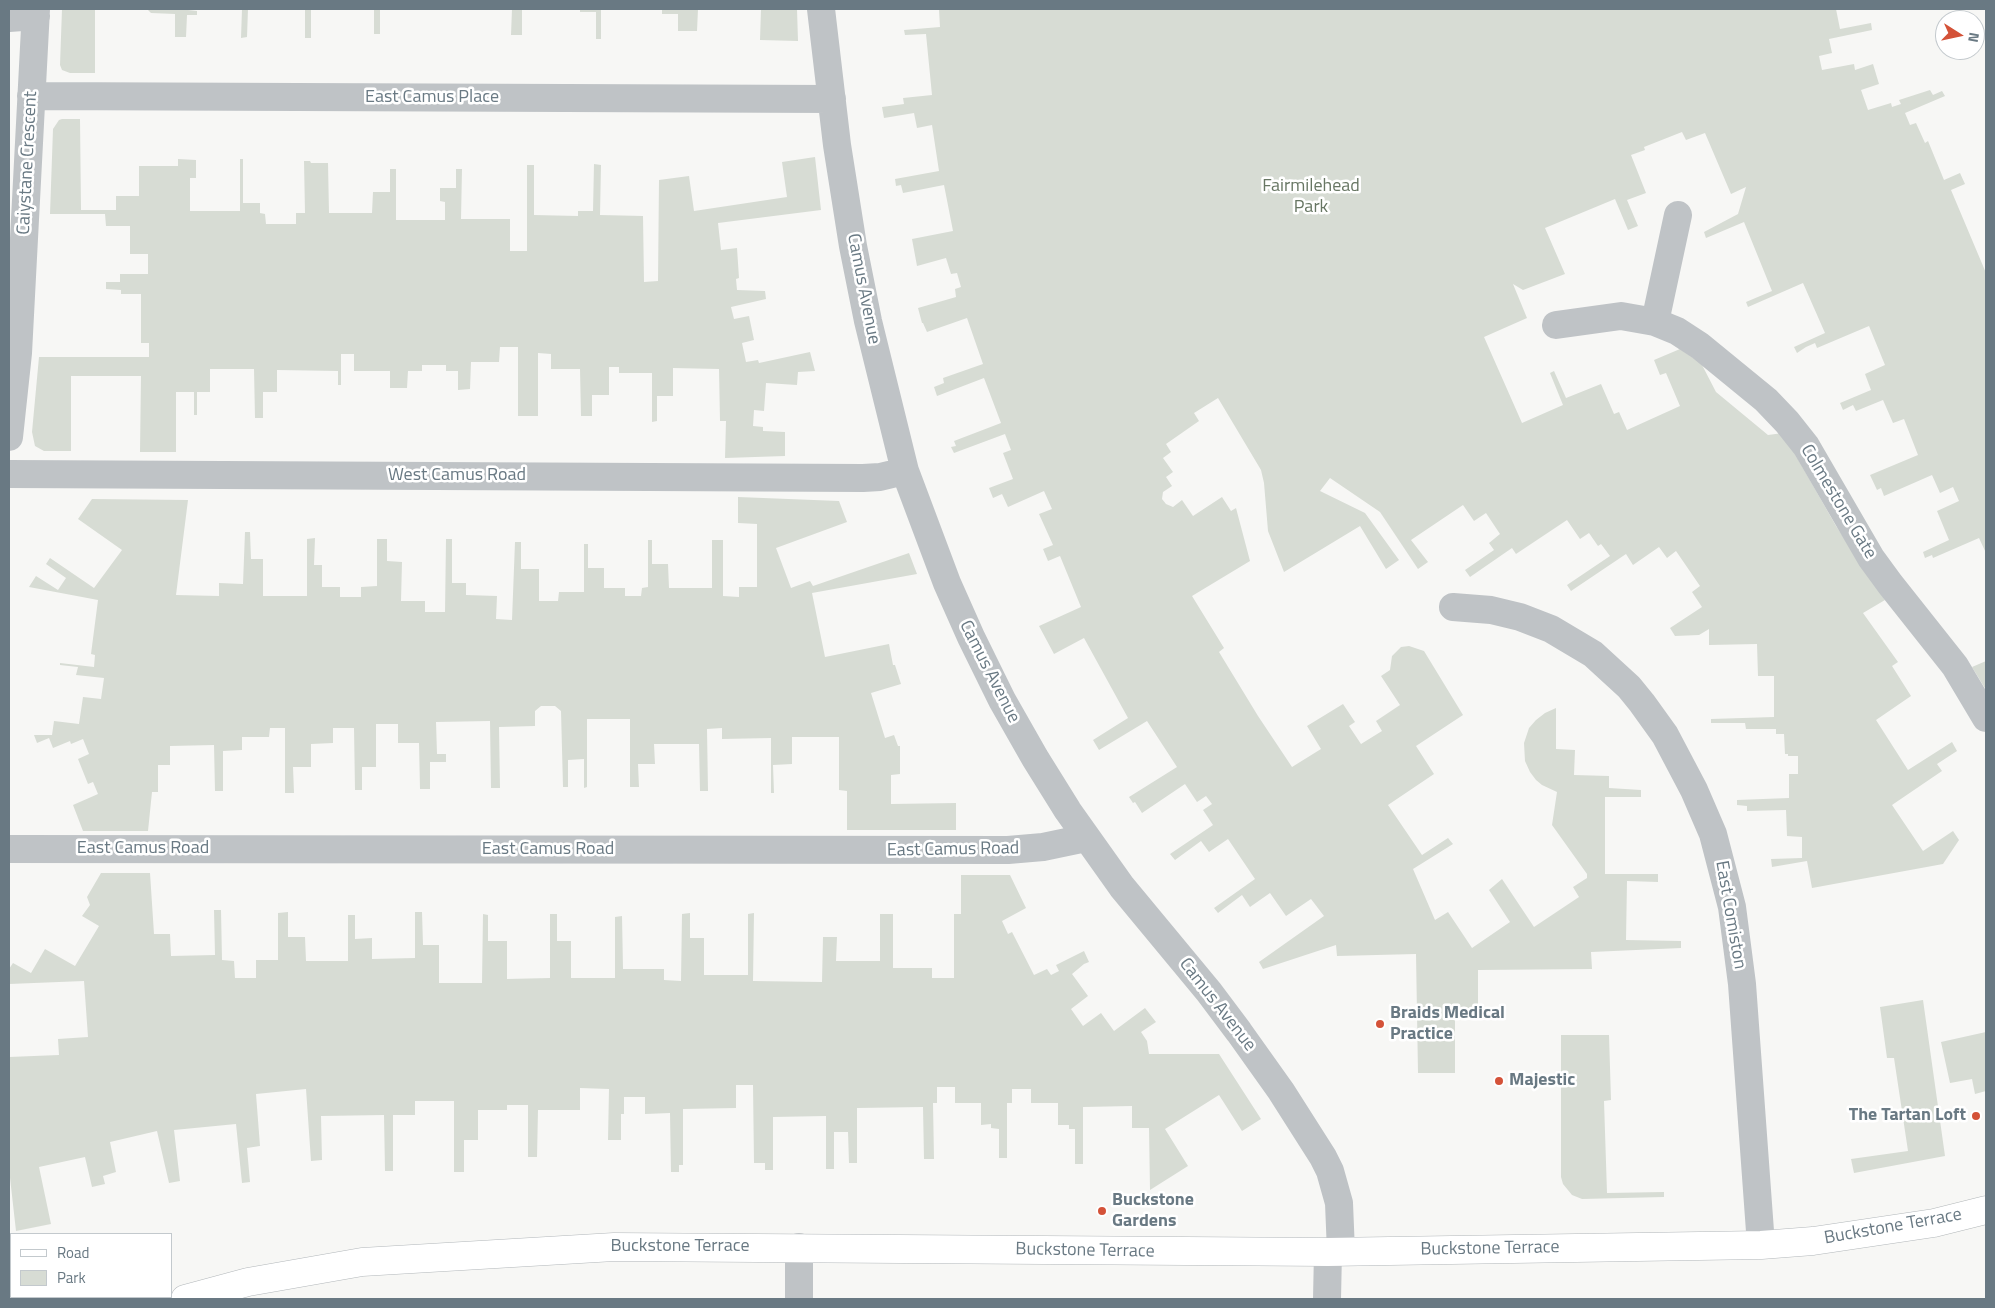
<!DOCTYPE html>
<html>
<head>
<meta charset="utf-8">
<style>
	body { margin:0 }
	#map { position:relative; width:1995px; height:1308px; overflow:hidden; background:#f7f7f5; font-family:"Titillium Web",sans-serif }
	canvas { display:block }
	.frame { position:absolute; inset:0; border:10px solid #697983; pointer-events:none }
	.legend { position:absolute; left:10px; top:1233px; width:162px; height:65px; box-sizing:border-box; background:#fff; border:1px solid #c3c9cd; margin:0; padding:6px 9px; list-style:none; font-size:15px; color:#697983 }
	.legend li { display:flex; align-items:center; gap:10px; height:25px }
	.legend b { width:25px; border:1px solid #c3c9cd }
	.north { position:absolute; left:1935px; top:10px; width:50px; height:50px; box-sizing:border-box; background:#fff; border:1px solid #c3c9cd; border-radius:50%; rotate:100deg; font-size:14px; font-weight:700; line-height:20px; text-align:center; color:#697983 }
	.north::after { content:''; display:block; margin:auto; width:18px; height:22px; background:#d45238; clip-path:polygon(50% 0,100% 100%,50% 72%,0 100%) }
</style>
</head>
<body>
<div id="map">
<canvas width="1995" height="1308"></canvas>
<div class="frame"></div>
<ul class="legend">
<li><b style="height:6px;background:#fff"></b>Road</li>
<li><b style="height:14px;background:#d7dcd4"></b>Park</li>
</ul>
<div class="north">N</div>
</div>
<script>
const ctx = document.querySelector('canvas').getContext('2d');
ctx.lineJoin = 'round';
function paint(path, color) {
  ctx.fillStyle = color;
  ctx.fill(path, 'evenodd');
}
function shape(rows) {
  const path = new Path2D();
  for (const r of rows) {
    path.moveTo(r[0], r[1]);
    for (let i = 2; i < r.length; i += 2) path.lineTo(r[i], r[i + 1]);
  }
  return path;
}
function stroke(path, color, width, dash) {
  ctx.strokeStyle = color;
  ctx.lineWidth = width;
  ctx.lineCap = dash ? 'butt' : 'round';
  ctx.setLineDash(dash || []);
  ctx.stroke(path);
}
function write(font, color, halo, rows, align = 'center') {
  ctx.font = font + ' "Titillium Web",sans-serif';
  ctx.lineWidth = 5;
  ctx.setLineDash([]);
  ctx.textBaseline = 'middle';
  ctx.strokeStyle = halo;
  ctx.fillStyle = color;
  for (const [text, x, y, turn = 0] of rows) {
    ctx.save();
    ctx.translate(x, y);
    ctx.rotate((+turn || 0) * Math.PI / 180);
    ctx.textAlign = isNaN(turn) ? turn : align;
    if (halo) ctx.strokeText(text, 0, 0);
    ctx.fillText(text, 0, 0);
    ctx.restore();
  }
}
paint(shape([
	[62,9,95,9,95,73,70,73,62,70,60,65],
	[147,9,187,9,188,10,197,11,197,15,187,15,186,37,175,37,175,14,151,13],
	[242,9,248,9,247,37,241,38],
	[305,9,311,9,311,38,305,38],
	[374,9,380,9,380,34,374,34],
	[512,9,522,9,522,35,511,35],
	[580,9,601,9,601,39,596,39,596,12,580,12],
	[662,9,698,9,697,31,678,31,678,14,662,14],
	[761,9,797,9,798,41,760,40],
	[939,9,1836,9,1840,29,1871,23,1872,30,1829,39,1832,53,1819,56,1822,70,1854,64,1855,70,1873,64,1879,84,1861,90,1868,110,1891,103,1892,107,1901,104,1899,100,1930,90,1933,95,1942,91,1945,96,1905,113,1910,125,1916,123,1925,143,1928,141,1944,180,1960,173,1965,184,1951,190,1986,273,1986,553,1979,538,1933,558,1932,555,1925,558,1923,552,1949,540,1937,511,1959,501,1953,487,1940,493,1932,475,1884,496,1881,488,1877,490,1870,475,1918,455,1904,419,1893,423,1883,400,1856,411,1853,405,1843,410,1840,403,1871,390,1865,374,1885,365,1869,326,1817,348,1815,343,1806,347,1797,353,1794,347,1825,333,1803,283,1748,307,1746,302,1772,291,1744,222,1706,238,1704,232,1738,214,1746,187,1731,194,1705,133,1686,140,1682,132,1644,147,1645,150,1631,155,1646,193,1627,200,1638,226,1628,230,1615,199,1545,228,1565,274,1523,290,1513,284,1527,318,1484,337,1522,423,1563,405,1550,373,1554,371,1566,398,1601,384,1614,414,1619,412,1627,430,1680,406,1666,373,1660,375,1654,360,1680,349,1701,363,1716,392,1768,435,1783,433,1836,526,1885,600,1863,613,1898,662,1892,666,1911,696,1876,720,1908,770,1952,742,1957,751,1937,764,1942,771,1892,805,1923,851,1953,831,1959,840,1943,864,1812,888,1807,861,1772,867,1771,859,1802,858,1802,837,1787,836,1786,810,1747,811,1747,806,1737,805,1737,800,1789,798,1789,774,1798,774,1798,756,1788,756,1788,754,1785,754,1784,734,1776,734,1776,729,1746,729,1745,723,1711,723,1711,719,1774,717,1774,676,1758,676,1757,644,1709,645,1709,629,1699,635,1675,636,1670,628,1702,607,1692,592,1700,586,1676,551,1667,558,1659,547,1633,565,1626,554,1571,591,1567,585,1610,556,1601,544,1598,546,1589,533,1580,539,1567,520,1516,554,1512,548,1470,577,1465,570,1494,550,1489,543,1500,534,1486,513,1474,521,1463,505,1411,540,1428,562,1418,569,1380,512,1330,478,1320,491,1365,513,1399,560,1386,569,1360,526,1284,572,1268,531,1264,483,1261,470,1218,398,1194,413,1199,421,1166,444,1171,452,1163,458,1173,472,1166,477,1172,486,1163,492,1162,499,1166,504,1173,507,1182,500,1193,516,1222,497,1231,511,1236,508,1250,561,1192,596,1224,648,1219,652,1258,716,1292,767,1321,749,1307,726,1343,704,1355,722,1349,726,1361,744,1382,731,1376,721,1400,705,1381,676,1390,670,1392,656,1401,647,1409,646,1424,651,1463,715,1416,746,1434,774,1388,805,1422,855,1448,838,1453,844,1413,869,1435,920,1448,912,1472,948,1510,922,1489,890,1502,879,1534,927,1579,897,1573,887,1587,878,1587,874,1552,825,1557,792,1542,785,1536,780,1530,772,1525,761,1524,743,1529,728,1536,720,1545,713,1556,708,1556,749,1575,750,1574,775,1609,776,1609,788,1641,790,1641,797,1605,797,1605,874,1658,874,1658,882,1627,881,1626,940,1681,941,1681,948,1591,952,1592,969,1478,970,1478,1015,1455,1016,1455,1073,1418,1073,1416,954,1337,956,1336,945,1263,969,1259,962,1324,916,1311,899,1286,916,1270,893,1250,907,1242,895,1218,913,1214,908,1255,879,1228,839,1209,852,1201,841,1175,860,1170,854,1213,825,1203,810,1212,804,1206,796,1197,802,1185,784,1142,813,1135,802,1133,803,1129,797,1177,767,1147,721,1099,750,1093,740,1128,718,1084,638,1054,654,1039,626,1081,607,1060,556,1048,561,1043,549,1053,545,1039,514,1052,509,1044,491,1008,507,1002,494,993,498,989,488,1013,479,1003,453,1011,450,1005,434,954,453,951,447,956,446,954,441,1001,423,984,378,937,396,934,387,944,383,943,378,983,364,967,318,927,332,923,323,922,323,918,308,956,297,955,289,961,287,957,273,951,274,946,258,917,266,912,239,953,231,944,185,903,193,901,185,896,186,895,179,939,171,932,125,917,128,914,113,884,118,882,107,904,104,903,98,932,95,926,34,905,35,904,30,940,27],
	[62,119,80,119,81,210,116,210,116,196,139,196,139,166,178,166,178,159,196,160,196,178,190,178,190,211,240,211,240,159,243,159,243,203,260,203,260,213,265,214,266,224,296,224,296,213,305,213,304,161,310,161,311,163,328,163,329,213,372,213,373,192,390,192,390,169,396,169,396,220,445,220,445,202,440,201,440,188,456,188,456,169,462,169,461,219,510,219,510,251,527,251,527,165,534,165,534,215,578,216,578,211,593,211,594,164,601,165,600,215,643,216,644,282,658,281,659,180,689,176,694,211,787,197,782,162,815,157,821,210,718,223,721,250,737,248,739,278,736,279,737,290,765,291,766,299,731,307,734,319,749,316,754,340,742,343,746,362,758,360,759,363,810,352,815,371,798,372,797,385,766,383,764,411,754,410,753,426,763,427,763,431,785,432,785,456,725,458,726,421,720,421,719,369,673,368,673,396,657,396,657,421,652,422,652,373,619,373,619,367,609,367,609,395,592,395,592,416,581,416,580,369,551,369,551,354,538,353,538,416,518,416,518,347,500,347,499,362,471,362,470,389,458,390,458,371,446,371,446,365,422,365,422,371,408,371,407,388,390,388,390,371,354,371,354,354,341,354,341,385,338,385,338,371,277,370,277,392,263,392,263,418,255,418,254,369,210,369,210,392,197,392,197,415,194,415,194,392,176,392,176,452,140,452,141,376,71,376,71,451,44,451,35,446,32,432,39,357,149,357,149,343,141,343,141,294,121,294,121,290,106,289,106,282,120,282,120,274,148,274,148,254,130,254,130,226,106,226,105,214,50,214,53,129,59,120],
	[738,497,839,501,847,522,776,548,791,588,810,581,813,586,909,553,917,574,812,593,825,657,889,644,893,665,895,665,901,684,871,693,885,738,894,735,898,746,900,746,900,774,891,775,891,804,956,803,956,830,847,830,847,791,839,790,839,737,792,737,792,764,773,765,774,793,771,793,771,738,722,739,722,728,707,729,708,791,700,791,699,744,654,744,655,764,638,764,639,787,630,787,630,719,587,719,587,787,584,788,584,759,568,760,568,787,563,787,561,711,555,706,541,706,535,711,535,726,499,727,500,788,491,788,490,721,436,722,437,754,446,754,446,762,430,762,430,789,420,789,419,743,398,743,398,724,376,724,376,767,362,767,362,790,355,790,354,728,333,728,333,743,311,744,311,767,293,767,294,793,285,793,285,728,270,728,269,737,242,737,242,750,223,751,223,791,215,791,214,745,170,746,170,765,158,765,158,792,152,792,148,831,83,831,73,805,98,794,93,782,88,784,78,759,89,754,83,739,71,744,70,741,53,748,49,738,37,743,34,735,52,735,54,721,79,724,83,697,101,699,104,678,76,675,78,667,60,665,60,663,94,667,95,655,91,654,98,600,29,587,36,576,58,590,66,578,46,564,50,558,94,588,122,550,78,519,92,499,188,500,176,595,219,596,219,583,243,584,245,532,250,532,251,559,263,559,263,596,307,596,307,539,315,538,314,565,322,565,322,587,340,587,340,597,361,597,361,587,377,586,377,539,387,539,387,561,402,562,401,601,425,601,425,612,445,612,446,539,452,539,452,583,466,583,466,595,497,596,496,619,512,620,515,542,521,542,521,569,539,569,539,601,558,601,559,592,584,592,584,544,588,544,588,568,604,568,604,588,625,588,625,596,641,596,642,588,648,587,648,540,652,540,652,564,668,564,669,588,712,588,712,540,723,540,723,596,739,597,739,587,757,587,757,524,738,523],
	[1986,661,1986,690,1972,667],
	[101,873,150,873,154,934,170,934,171,956,215,955,214,910,221,910,222,960,234,961,235,978,256,978,256,960,278,960,278,913,288,912,288,937,305,937,306,961,348,961,348,915,355,915,355,939,372,938,372,959,415,958,415,912,422,912,423,945,439,945,439,983,482,983,483,914,488,915,488,941,507,941,507,979,550,978,550,914,557,914,557,941,571,941,571,978,615,978,615,917,622,916,623,969,664,969,664,980,681,981,682,914,690,913,690,938,704,938,704,975,748,975,748,914,754,913,753,981,822,982,823,937,837,937,836,961,880,961,880,914,893,914,893,968,932,968,932,978,954,978,954,914,961,914,961,875,1010,875,1026,908,1002,921,1008,934,1012,932,1034,975,1047,969,1051,975,1059,971,1056,965,1084,951,1089,962,1084,964,1072,974,1088,996,1071,1009,1083,1026,1101,1013,1114,1031,1145,1008,1156,1022,1141,1032,1147,1041,1149,1054,1219,1054,1261,1119,1242,1131,1219,1095,1165,1129,1188,1166,1150,1190,1149,1128,1132,1128,1132,1106,1083,1107,1083,1164,1075,1164,1075,1129,1069,1129,1069,1125,1058,1125,1058,1103,1031,1103,1031,1089,1012,1089,1012,1103,1007,1103,1007,1158,999,1158,999,1129,991,1128,991,1124,981,1125,981,1103,955,1103,955,1087,937,1087,937,1103,933,1103,934,1159,924,1159,923,1107,857,1108,857,1163,849,1163,848,1132,834,1132,834,1169,826,1169,826,1116,773,1117,773,1170,765,1170,765,1163,754,1163,753,1085,736,1085,736,1108,683,1109,683,1165,679,1165,679,1172,671,1172,670,1113,645,1114,645,1097,624,1097,624,1114,621,1114,621,1140,608,1140,609,1089,580,1088,580,1110,538,1110,537,1157,528,1157,528,1105,507,1105,507,1110,478,1110,478,1140,464,1140,464,1172,454,1172,454,1101,415,1101,415,1115,393,1115,393,1171,385,1171,384,1115,321,1116,322,1160,311,1161,306,1089,256,1094,260,1146,247,1148,250,1182,242,1183,236,1124,174,1130,180,1181,169,1183,157,1131,110,1142,116,1172,103,1176,105,1184,92,1187,85,1157,39,1167,51,1224,16,1231,9,1169,9,1057,59,1055,58,1039,88,1037,84,981,9,984,9,969,13,963,31,973,45,949,75,966,99,926,82,916,90,905,87,897],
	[1923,1000,1945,1156,1854,1173,1851,1159,1908,1151,1894,1058,1887,1058,1880,1007],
	[1986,1032,1986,1091,1975,1094,1972,1079,1950,1083,1941,1042],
	[1561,1035,1609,1035,1611,1100,1604,1101,1607,1193,1664,1192,1664,1197,1582,1199,1572,1195,1563,1184,1561,1177]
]), '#d7dcd4');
const primary = shape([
	[185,1299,248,1282,362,1262,614,1247,1328,1252,1761,1245,1813,1241,1934,1223,1986,1210]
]);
stroke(primary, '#b2b7ba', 29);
stroke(shape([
	[821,9,837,145,853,246,868,321,905,471,947,583,971,637,1002,700,1035,758,1068,811,1122,887,1209,992,1239,1032,1281,1091,1323,1157,1330,1171,1339,1203,1341,1252],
	[9,18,36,16],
	[31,96,832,99],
	[1678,215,1655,322,1677,331,1700,346,1766,400,1787,422,1806,446,1871,558,1890,584,1955,666,1986,718],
	[1556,325,1621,316,1655,322],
	[9,437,18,353,36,9],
	[9,474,863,478,880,477,905,471],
	[1453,607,1491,610,1520,617,1551,629,1593,654,1629,687,1642,703,1665,735,1694,790,1713,834,1732,907,1742,984,1761,1245],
	[9,849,1008,850,1043,847,1086,838],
	[9,1285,11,1292],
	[799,1299,799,1247],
	[1327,1299,1328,1252]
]), '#bfc3c6', 28);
stroke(primary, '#fff', 28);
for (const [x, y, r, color] of [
	[1380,1024,5,"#d45238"],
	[1499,1081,5,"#d45238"],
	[1976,1116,5,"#d45238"],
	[1102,1211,5,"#d45238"]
]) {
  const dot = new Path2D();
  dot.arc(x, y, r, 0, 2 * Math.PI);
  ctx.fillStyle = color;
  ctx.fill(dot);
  stroke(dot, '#fff', 2);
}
write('18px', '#697983', '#fff', [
	["East Camus Place",432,98],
	["Caiystane Crescent",28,163,-87],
	["Camus Avenue",863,289,79],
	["West Camus Road",457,476],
	["Colmestone Gate",1838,502,59],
	["Camus Avenue",989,672,63],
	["East Camus Road",143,849],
	["East Camus Road",548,850],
	["East Camus Road",953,850,-1],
	["East Comiston",1730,915,80],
	["Camus Avenue",1217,1005,52],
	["Buckstone Terrace",1893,1227,-10],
	["Buckstone Terrace",680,1247],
	["Buckstone Terrace",1490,1249,-1],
	["Buckstone Terrace",1085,1251,1]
]);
write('18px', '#677663', '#fff', [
	["Fairmilehead",1311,187],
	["Park",1311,208]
]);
write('bold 18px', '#697983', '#fff', [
	["Braids Medical",1390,1014],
	["Practice",1390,1035],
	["Majestic",1509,1081],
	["The Tartan Loft",1966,1116,"right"],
	["Buckstone",1112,1201],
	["Gardens",1112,1222]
], 'left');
</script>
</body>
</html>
